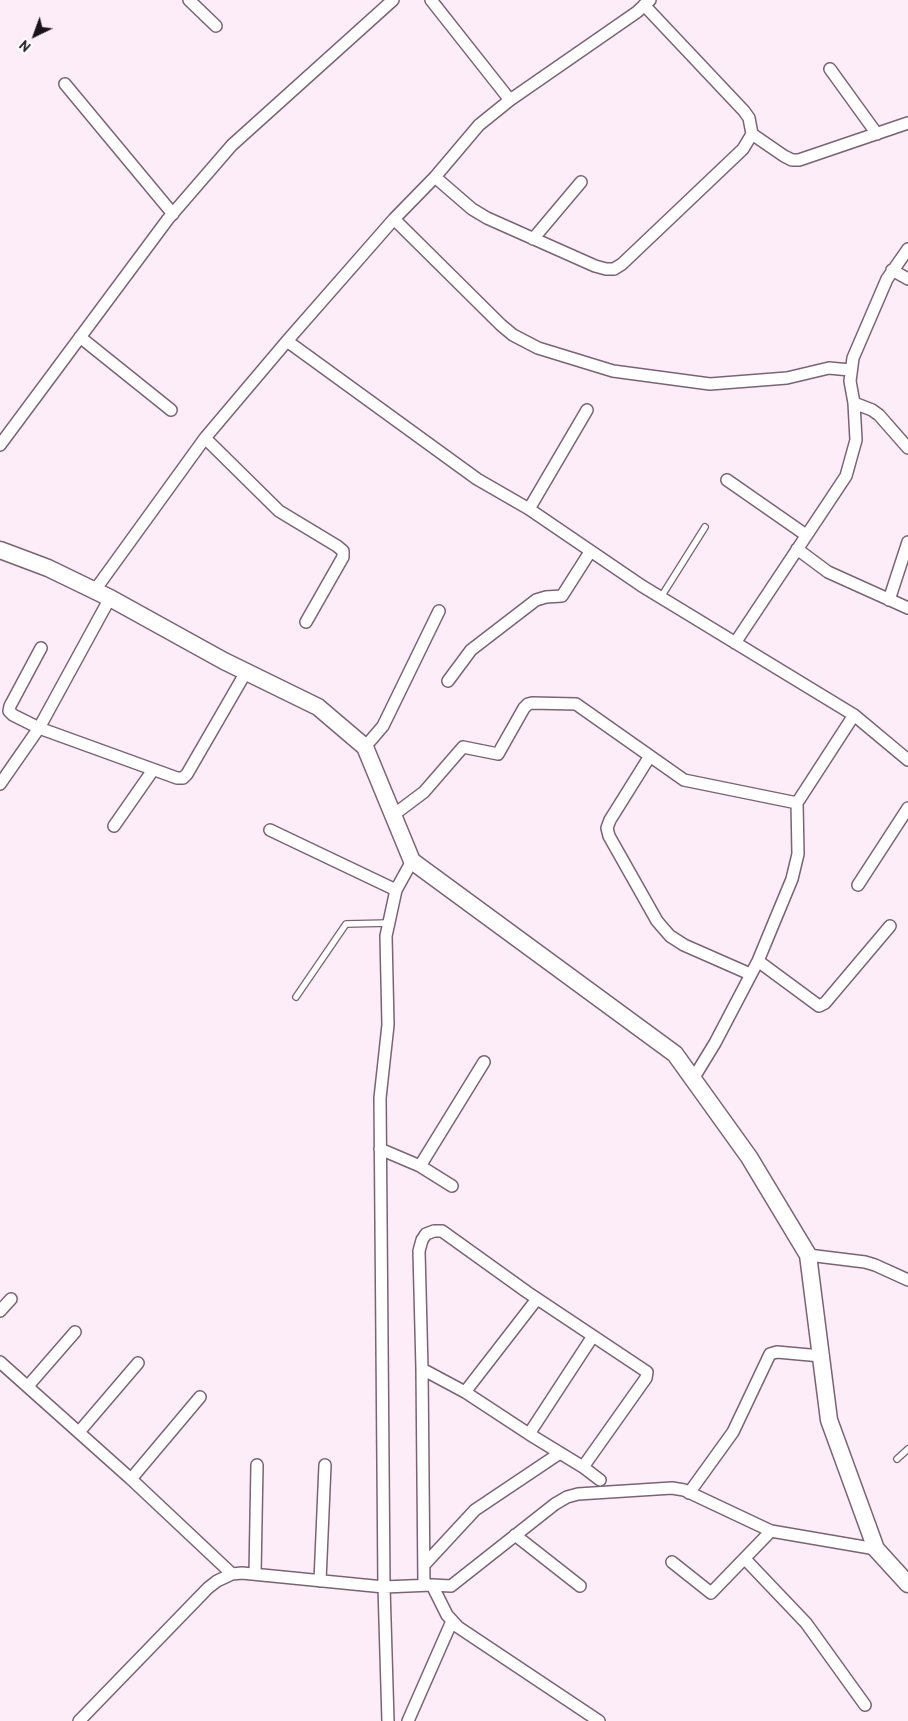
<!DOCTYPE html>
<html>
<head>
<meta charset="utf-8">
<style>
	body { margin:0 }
	#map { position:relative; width:908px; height:1721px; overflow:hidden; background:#fdedf8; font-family:"PT Sans",sans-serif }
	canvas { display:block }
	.north { position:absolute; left:10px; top:10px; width:50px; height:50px; -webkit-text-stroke:4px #fff; paint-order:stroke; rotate:222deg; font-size:14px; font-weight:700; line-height:20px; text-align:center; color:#1b1319 }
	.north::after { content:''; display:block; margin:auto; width:18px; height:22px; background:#1b1319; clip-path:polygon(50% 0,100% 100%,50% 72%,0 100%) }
</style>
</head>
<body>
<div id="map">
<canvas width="908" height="1721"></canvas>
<div class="north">N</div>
</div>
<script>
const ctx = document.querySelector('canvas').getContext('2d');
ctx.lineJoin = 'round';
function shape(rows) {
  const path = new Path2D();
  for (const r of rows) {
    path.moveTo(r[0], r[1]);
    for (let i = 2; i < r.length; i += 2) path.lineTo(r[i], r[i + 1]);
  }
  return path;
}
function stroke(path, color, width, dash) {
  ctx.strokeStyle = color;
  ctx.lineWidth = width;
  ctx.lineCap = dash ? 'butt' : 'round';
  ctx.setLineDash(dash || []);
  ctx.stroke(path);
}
const lane = shape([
	[661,597,705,527],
	[296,997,346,924,389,923],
	[897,1459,908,1449]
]);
const street = shape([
	[189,0,216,26],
	[431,0,510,100],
	[830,69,877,134],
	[65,84,173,214],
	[752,134,784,156,792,160,799,160,908,123],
	[435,177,472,209,487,218,595,266,606,269,614,269,622,264,743,149,752,134,749,118,744,111,644,5],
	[394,219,501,325,513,335,538,348,613,371,710,384,787,378,829,368,850,370],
	[533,239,581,182],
	[892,270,908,279],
	[80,337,171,410],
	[287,341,477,479,529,509,642,586,854,715,908,760],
	[854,403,872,410,879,415,908,448],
	[205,438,279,511,337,546,343,551,343,557,306,622],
	[0,445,168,219,232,145,393,0],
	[727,480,806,535],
	[529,509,587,410],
	[797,549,828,572,908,608],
	[95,590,205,438,287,341,394,219,435,177,479,125,510,100,637,12,650,0],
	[889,600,908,542],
	[735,643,846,476,856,440,854,403,850,381,853,358,887,279,908,249],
	[41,648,10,706,9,711,13,715,39,728,177,778,183,778,187,774,246,672],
	[448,681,471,650,536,600,546,597,562,596,590,552],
	[365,747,383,726,439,611],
	[650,756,610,820,607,828,609,836,657,921,670,936,684,945,750,974],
	[0,784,39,728,110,598],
	[392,816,424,792,463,747,498,754,524,708,528,704,532,703,576,704,684,780,797,803],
	[114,826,153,770],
	[270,830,396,890],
	[858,885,908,808],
	[758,961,819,1006,825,1003,890,926],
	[693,1079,715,1043,758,961,792,879,798,854,797,803,854,715],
	[380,1149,420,1166,452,1186],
	[420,1166,484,1062],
	[808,1255,865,1262,875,1265,908,1280],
	[0,1311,11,1299],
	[0,1362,131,1479,232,1574],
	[422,1369,465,1392,529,1434,583,1467,600,1480],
	[28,1386,75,1332],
	[465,1392,537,1299],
	[79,1432,138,1363],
	[529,1434,593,1336],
	[131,1479,200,1397],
	[689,1493,733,1432,770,1354,777,1352,821,1356],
	[515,1535,580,1586],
	[745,1559,806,1623,865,1705],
	[672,1562,711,1593,771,1531],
	[424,1565,475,1510,560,1453],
	[255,1574,257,1465],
	[320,1581,325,1465],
	[424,1585,422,1369,419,1251,422,1240,426,1234,434,1231,442,1231,527,1292,647,1372,646,1378,583,1467],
	[432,1585,447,1615,458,1627,599,1721],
	[79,1721,208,1588,217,1581,232,1574,242,1573,384,1587,432,1585,451,1586,555,1504,567,1497,578,1494,672,1488,684,1490,771,1531,876,1549],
	[388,1721,384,1587,380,1098,388,1025,386,936,396,890,412,861],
	[408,1721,452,1621]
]);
const secondary = shape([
	[0,550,48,568,110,598,224,661,318,707,365,747,412,861,675,1054,749,1157,808,1255,829,1420,876,1549,908,1584]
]);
stroke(lane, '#7a6473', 8);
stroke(street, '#7a6473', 14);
stroke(secondary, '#7a6473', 19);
stroke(lane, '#fff', 5.5);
stroke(street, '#fff', 11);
stroke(secondary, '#fff', 16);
</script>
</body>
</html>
